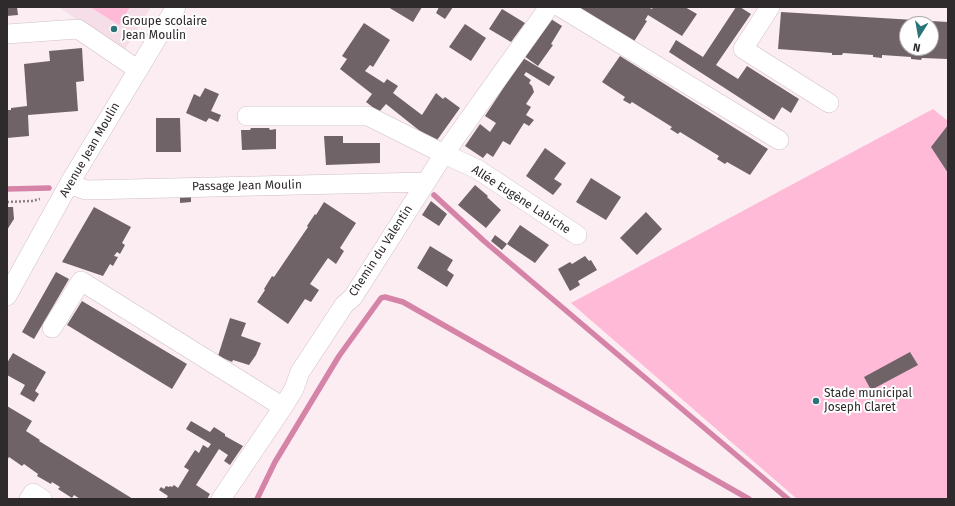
<!DOCTYPE html>
<html>
<head>
<meta charset="utf-8">
<style>
	body { margin:0 }
	#map { position:relative; width:955px; height:506px; overflow:hidden; background:#fcedf3; font-family:"Fira Sans",sans-serif }
	canvas { display:block }
	.frame { position:absolute; inset:0; border:8px solid #2f2a2c; pointer-events:none }
	.north { position:absolute; left:899px; top:16px; width:40px; height:40px; box-sizing:border-box; background:#fff; border:1px solid #acaaab; border-radius:50%; rotate:191deg; font-size:11px; font-weight:700; line-height:16px; text-align:center; color:#2f2a2c }
	.north::after { content:''; display:block; margin:auto; width:14px; height:18px; background:#2a747a; clip-path:polygon(50% 0,100% 100%,50% 72%,0 100%) }
</style>
</head>
<body>
<div id="map">
<canvas width="955" height="506"></canvas>
<div class="frame"></div>
<div class="north">N</div>
</div>
<script>
const ctx = document.querySelector('canvas').getContext('2d');
ctx.lineJoin = 'round';
function paint(path, color) {
  ctx.fillStyle = color;
  ctx.fill(path, 'evenodd');
}
function shape(rows) {
  const path = new Path2D();
  for (const r of rows) {
    path.moveTo(r[0], r[1]);
    for (let i = 2; i < r.length; i += 2) path.lineTo(r[i], r[i + 1]);
  }
  return path;
}
function stroke(path, color, width, dash) {
  ctx.strokeStyle = color;
  ctx.lineWidth = width;
  ctx.lineCap = dash ? 'butt' : 'round';
  ctx.setLineDash(dash || []);
  ctx.stroke(path);
}
function write(font, color, halo, rows, align = 'center') {
  ctx.font = font + ' "Fira Sans",sans-serif';
  ctx.lineWidth = 4;
  ctx.setLineDash([]);
  ctx.textBaseline = 'middle';
  ctx.strokeStyle = halo;
  ctx.fillStyle = color;
  for (const [text, x, y, turn = 0] of rows) {
    ctx.save();
    ctx.translate(x, y);
    ctx.rotate((+turn || 0) * Math.PI / 180);
    ctx.textAlign = isNaN(turn) ? turn : align;
    if (halo) ctx.strokeText(text, 0, 0);
    ctx.fillText(text, 0, 0);
    ctx.restore();
  }
}
paint(shape([
	[58,7,151,7,124,51]
]), '#f5dee7');
paint(shape([
	[90,7,130,7,119,25],
	[933,109,948,121,948,499,797,499,571,303]
]), '#febad7');
stroke(shape([
	[7,189,49,188],
	[434,195,484,241,788,499],
	[257,499,275,462,339,356,381,298,385,297,403,302,749,499]
]), '#d584a8', 5.5);
paint(shape([
	[7,7,17,7,18,15,7,16],
	[388,7,422,7,413,22],
	[439,7,453,7,445,19,436,13],
	[577,7,648,7,652,9,653,7,685,7,697,14,682,36,648,15,645,20,647,21,633,43],
	[736,7,740,7,751,14,716,65,738,79,747,66,799,99,791,113,782,107,774,120,669,52,676,40,703,57],
	[502,9,525,23,511,42,489,29],
	[781,12,948,22,948,59,922,58,921,60,911,59,911,57,882,55,882,58,873,57,873,55,843,53,842,55,832,55,832,53,778,49],
	[907,24,931,24,931,48,907,48],
	[551,19,562,26,551,44,553,45,538,66,524,56],
	[364,23,390,40,373,67,370,65,365,71,384,83,387,79,398,86,393,93,422,115,436,93,443,99,445,97,460,108,435,143,386,104,379,112,366,102,372,94,340,69,347,59,342,56],
	[465,24,486,38,471,61,449,47],
	[82,48,84,81,76,82,78,111,28,115,29,136,7,138,7,110,11,110,11,108,27,106,24,64,50,61,49,51],
	[620,56,768,149,750,175,727,162,725,164,717,159,719,156,680,132,678,134,670,129,672,127,632,102,630,104,623,100,625,97,602,82],
	[523,58,555,77,549,86,526,72,524,75,531,80,529,83,532,86,534,92,526,104,531,107,526,115,534,120,529,126,524,123,510,145,503,141,493,157,487,153,483,158,465,146,480,124,490,132,496,123,485,116],
	[205,88,219,94,211,111,221,115,218,122,209,118,206,122,186,113,194,94,200,97],
	[156,118,180,118,181,152,156,152],
	[948,125,948,173,931,147],
	[251,128,269,128,270,130,276,129,276,149,242,150,241,130,250,130],
	[324,136,343,136,343,143,380,143,380,163,326,165],
	[545,148,566,163,554,179,562,184,553,195,526,176],
	[591,178,621,197,606,220,576,202],
	[475,185,488,196,487,197,501,210,486,228,458,205],
	[191,194,191,202,180,203,180,195],
	[431,201,447,214,439,226,422,215],
	[324,202,356,223,340,248,344,251,336,264,328,258,310,284,319,290,311,302,305,299,288,324,257,302,265,290,264,289,272,276,274,277,308,227,307,226,315,214,316,215],
	[7,207,13,207,14,219,7,230],
	[94,207,131,227,122,243,125,245,120,254,117,252,114,256,118,257,113,266,110,264,103,276,62,262],
	[646,212,662,229,637,255,620,238],
	[520,225,549,245,535,263,507,244],
	[495,235,507,244,502,250,491,241],
	[430,246,453,260,447,270,454,275,447,287,417,268],
	[585,256,589,261,591,260,597,270,578,281,580,285,570,291,558,269,570,262,572,264],
	[56,272,69,279,34,339,22,332],
	[82,301,187,364,172,389,67,325],
	[230,318,246,323,241,336,261,343,256,355,249,365,233,360,232,362,218,356],
	[910,352,918,365,871,390,864,377],
	[13,353,46,372,35,391,39,394,34,402,20,394,25,385,7,375,7,363],
	[7,406,32,421,26,431,40,440,39,441,133,499,80,499,74,495,72,498,58,489,60,487,52,482,51,484,37,476,38,474,24,464,22,466,9,457,7,460],
	[191,421,210,432,214,427,225,434,225,436,243,446,230,465,224,461,228,455,219,449,196,485,210,494,207,499,166,499,168,496,159,490,161,487,164,489,166,486,169,487,170,486,172,487,174,485,178,488,189,470,184,467,195,450,199,453,203,445,208,448,211,444,186,429]
]), '#6f6368');
const minor = shape([
	[560,7,779,140],
	[770,7,743,49,829,103],
	[7,34,78,29,137,69],
	[247,116,368,116,444,154,477,169,577,235],
	[69,184,86,190,426,182],
	[7,296,69,184,176,7],
	[52,328,81,281,283,407],
	[29,499,33,493,42,499],
	[221,499,283,407,294,389,300,372,344,305,353,297,444,154,549,7]
]);
stroke(minor, '#cfc0c6', 20);
stroke(shape([
	[7,202,32,201,40,199]
]), '#8c8286', 2.5, [2, 2]);
stroke(minor, '#fff', 19);
for (const [x, y, r, color] of [
	[114,29,4,"#2a747a"],
	[816,401,4,"#2a747a"]
]) {
  const dot = new Path2D();
  dot.arc(x, y, r, 0, 2 * Math.PI);
  ctx.fillStyle = color;
  ctx.fill(dot);
  stroke(dot, '#fff', 1.5);
}
write('12px', '#2f2a2c', '#fff', [
	["Groupe scolaire",122,22],
	["Jean Moulin",122,36],
	["Stade municipal",824,394],
	["Joseph Claret",824,408]
], 'left');
write('12px', '#2f2a2c', '#fff', [
	["Avenue Jean Moulin",90,150,-60],
	["Passage Jean Moulin",247,186,-1],
	["Allée Eugène Labiche",521,200,33],
	["Chemin du Valentin",381,251,-57]
]);
</script>
</body>
</html>
